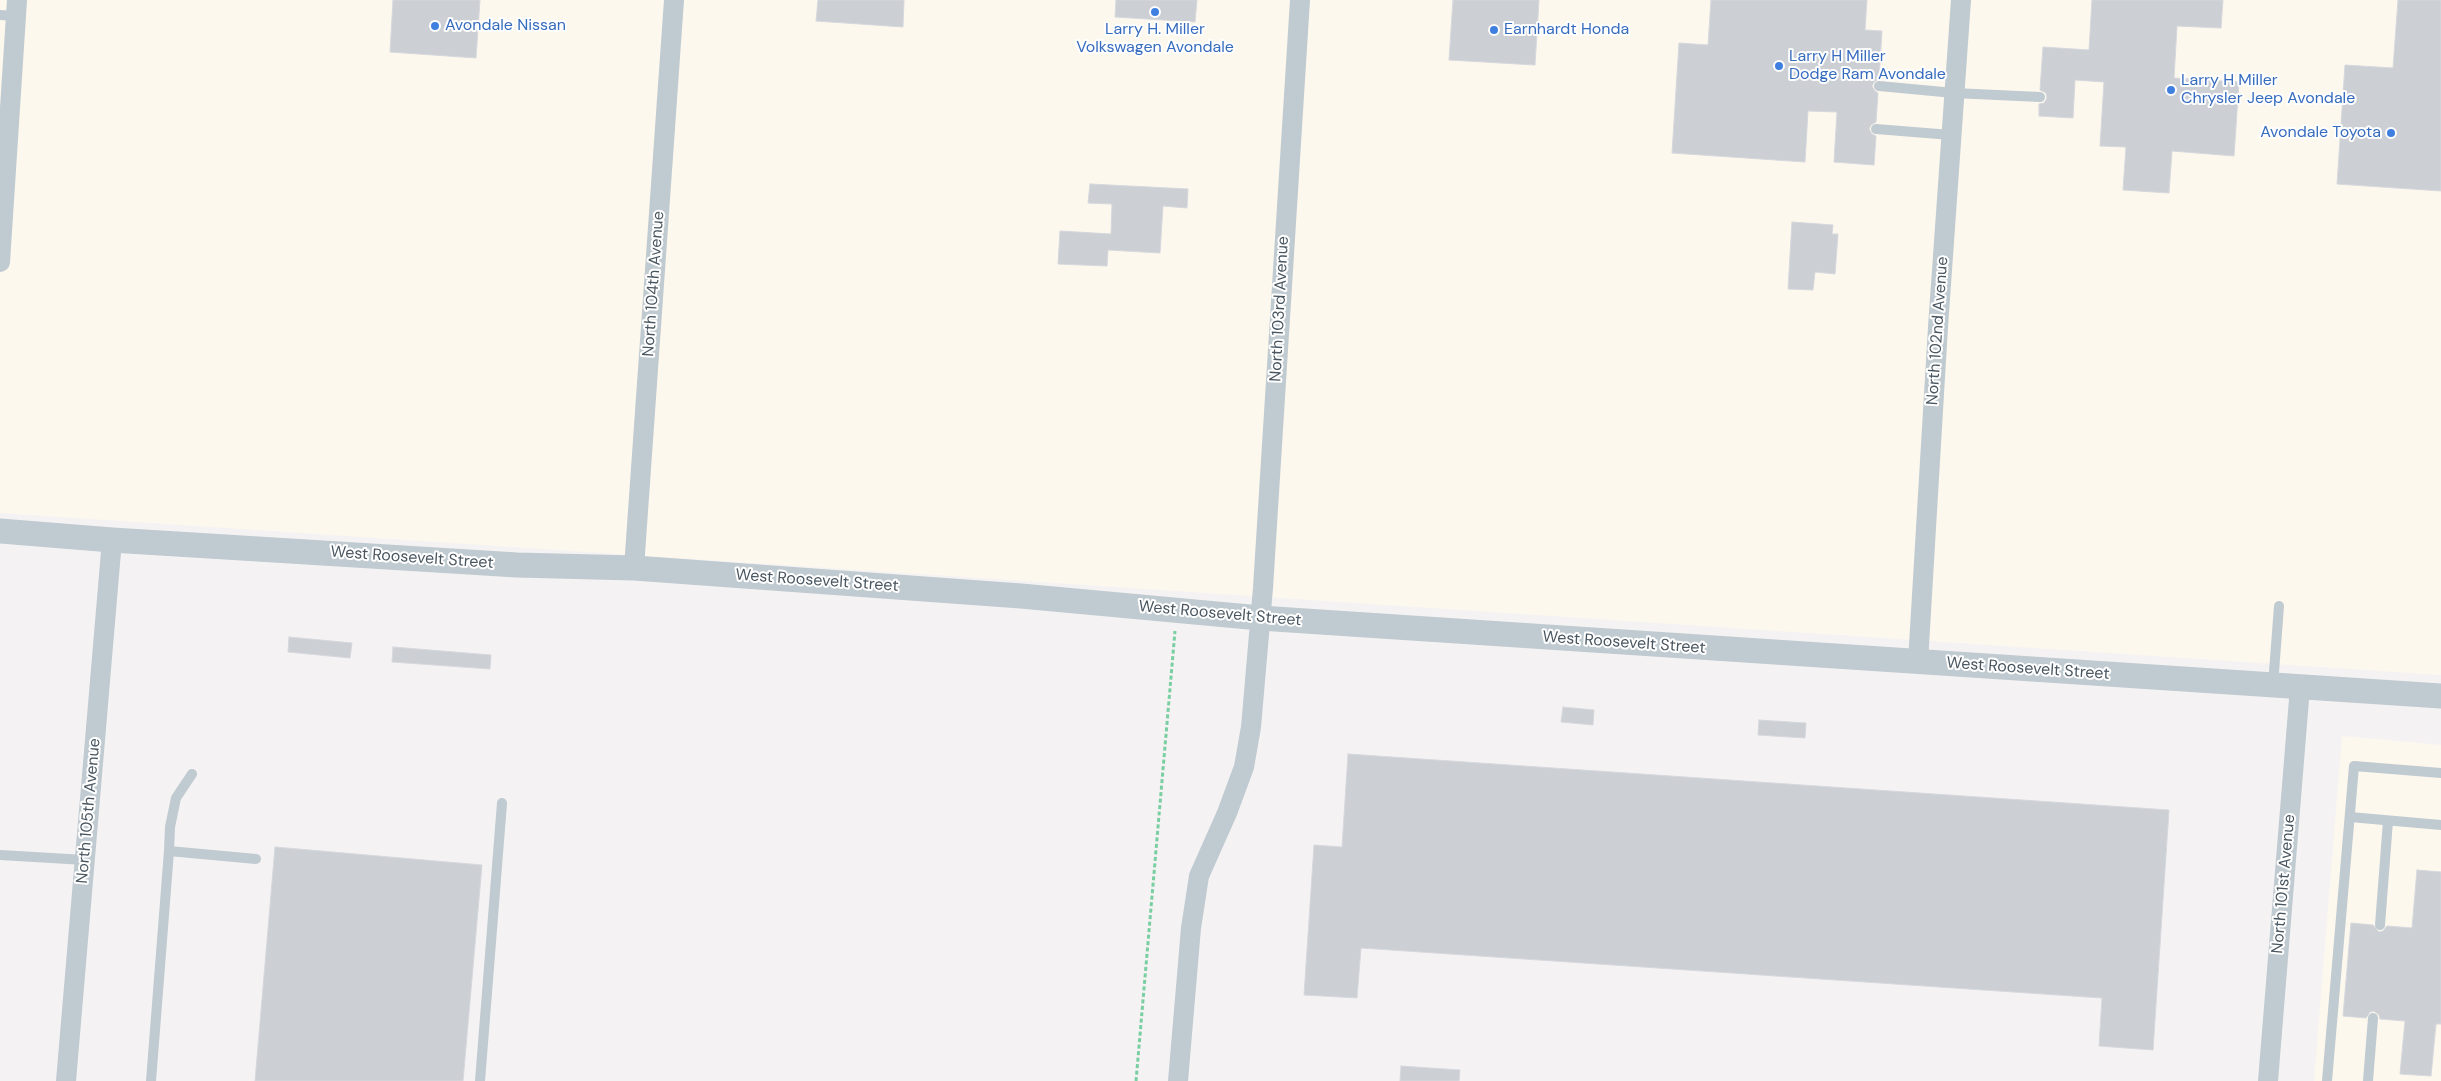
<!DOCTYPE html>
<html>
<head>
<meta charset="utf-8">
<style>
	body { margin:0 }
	canvas { display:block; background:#f4f2f2 }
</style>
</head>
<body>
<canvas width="2441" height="1081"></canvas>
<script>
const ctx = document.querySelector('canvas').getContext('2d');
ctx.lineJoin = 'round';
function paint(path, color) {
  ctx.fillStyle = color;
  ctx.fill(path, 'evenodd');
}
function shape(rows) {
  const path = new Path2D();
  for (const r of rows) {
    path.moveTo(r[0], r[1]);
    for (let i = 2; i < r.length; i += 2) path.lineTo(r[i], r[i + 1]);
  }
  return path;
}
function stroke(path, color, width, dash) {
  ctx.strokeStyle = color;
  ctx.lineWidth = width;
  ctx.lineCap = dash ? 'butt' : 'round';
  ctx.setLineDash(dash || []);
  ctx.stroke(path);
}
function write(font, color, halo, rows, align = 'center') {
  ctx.font = font + ' "DM Sans",sans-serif';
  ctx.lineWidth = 4;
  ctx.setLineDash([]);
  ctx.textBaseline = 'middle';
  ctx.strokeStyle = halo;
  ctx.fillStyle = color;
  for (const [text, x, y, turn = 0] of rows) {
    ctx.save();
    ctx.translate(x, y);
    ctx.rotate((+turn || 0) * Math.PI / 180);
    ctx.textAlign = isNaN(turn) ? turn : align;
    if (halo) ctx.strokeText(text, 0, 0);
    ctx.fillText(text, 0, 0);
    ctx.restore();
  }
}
paint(shape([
	[0,0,2441,0,2441,675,0,513],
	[2342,736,2441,745,2441,1081,2314,1081]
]), '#fdf8ee');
const building = shape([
	[393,0,480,0,476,58,390,52,393,0],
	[818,0,904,0,903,27,816,21,818,0],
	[1116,0,1197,0,1195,22,1115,17,1116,0],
	[1453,0,1539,0,1535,65,1449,60,1453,0],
	[1711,0,1867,0,1865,30,1882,31,1879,79,1874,82,1872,86,1875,91,1878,93,1876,122,1871,125,1869,129,1872,134,1876,136,1874,165,1834,162,1837,112,1808,111,1805,162,1672,153,1679,43,1708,45,1711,0],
	[2092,0,2223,0,2221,28,2177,26,2174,78,2239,82,2234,156,2172,151,2169,193,2123,190,2126,147,2100,146,2104,82,2075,80,2073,118,2039,116,2039,104,2044,103,2047,98,2046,93,2040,90,2043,47,2089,50,2092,0],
	[2398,0,2441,0,2441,191,2337,184,2345,65,2393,68,2398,0],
	[1090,184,1188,189,1187,208,1163,206,1160,253,1108,250,1107,266,1058,264,1060,231,1111,234,1112,204,1088,203,1090,184],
	[1792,222,1833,225,1832,234,1838,234,1835,274,1815,272,1813,290,1788,289,1792,222],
	[289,637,352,643,350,658,288,652,289,637],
	[393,647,491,655,490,669,392,662,393,647],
	[1563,707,1594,710,1593,725,1561,722,1563,707],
	[1759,720,1806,723,1805,738,1758,735,1759,720],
	[1348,754,2169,810,2153,1050,2099,1046,2102,998,1361,948,1357,998,1304,995,1314,845,1342,847,1348,754],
	[275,847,482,865,463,1081,255,1081,275,847],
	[2417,870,2441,872,2441,1024,2436,1024,2431,1076,2400,1074,2405,1021,2380,1019,2379,1015,2374,1011,2370,1012,2366,1018,2343,1016,2351,923,2373,925,2379,932,2383,931,2387,926,2412,928,2417,870],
	[1401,1066,1460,1070,1459,1081,1400,1081,1401,1066]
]);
paint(building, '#cccfd4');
stroke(building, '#d6d8dd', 1);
stroke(shape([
	[1136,1081,1175,631]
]), '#79cfa2', 3, [4, 2.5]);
stroke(shape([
	[0,15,16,16],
	[1879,86,1954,93,2040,97],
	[1876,129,1951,135],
	[2273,685,2279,606],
	[2350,817,2441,825],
	[169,851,170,827,176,798,192,774],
	[0,855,85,860],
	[2380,925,2388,821],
	[151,1081,169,851,256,859],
	[480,1081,502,803],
	[2327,1081,2354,766,2441,773],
	[2368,1081,2373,1018]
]), '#c0cad1', 10);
stroke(shape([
	[0,262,17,0],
	[634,568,674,0],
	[1918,662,1938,327,1961,0],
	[66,1081,112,540],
	[1178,1081,1191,928,1199,876,1227,813,1244,767,1251,727,1263,588,1300,0],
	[2268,1081,2300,687]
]), '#c0cad1', 20);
stroke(shape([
	[0,531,112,540,517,565,634,568,1021,596,1260,618,2441,696]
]), '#c0cad1', 25);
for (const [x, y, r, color] of [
	[1155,12,5,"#3f7fe0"],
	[435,26,5,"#3f7fe0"],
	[1494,30,5,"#3f7fe0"],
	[1779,66,5,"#3f7fe0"],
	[2171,90,5,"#3f7fe0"],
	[2391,133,5,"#3f7fe0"]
]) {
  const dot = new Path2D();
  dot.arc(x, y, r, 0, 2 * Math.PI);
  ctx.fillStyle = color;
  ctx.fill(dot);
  stroke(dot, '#fff', 2);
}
write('16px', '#366cbe', '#fff', [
	["Avondale Nissan",445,26],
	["Larry H. Miller",1155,30,"center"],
	["Volkswagen Avondale",1155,48,"center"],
	["Earnhardt Honda",1504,30],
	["Larry H Miller",1789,57],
	["Dodge Ram Avondale",1789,75],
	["Larry H Miller",2181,81],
	["Chrysler Jeep Avondale",2181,99],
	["Avondale Toyota",2381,133,"right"]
], 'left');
write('16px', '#495660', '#fff', [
	["North 104th Avenue",654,284,-86],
	["North 103rd Avenue",1280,309,-87],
	["North 102nd Avenue",1938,331,-86],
	["West Roosevelt Street",412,558,4],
	["West Roosevelt Street",817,581,4],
	["West Roosevelt Street",1220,614,5],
	["West Roosevelt Street",1624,643,4],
	["West Roosevelt Street",2028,669,4],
	["North 105th Avenue",89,811,-85],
	["North 101st Avenue",2284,884,-85]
]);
</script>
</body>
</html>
